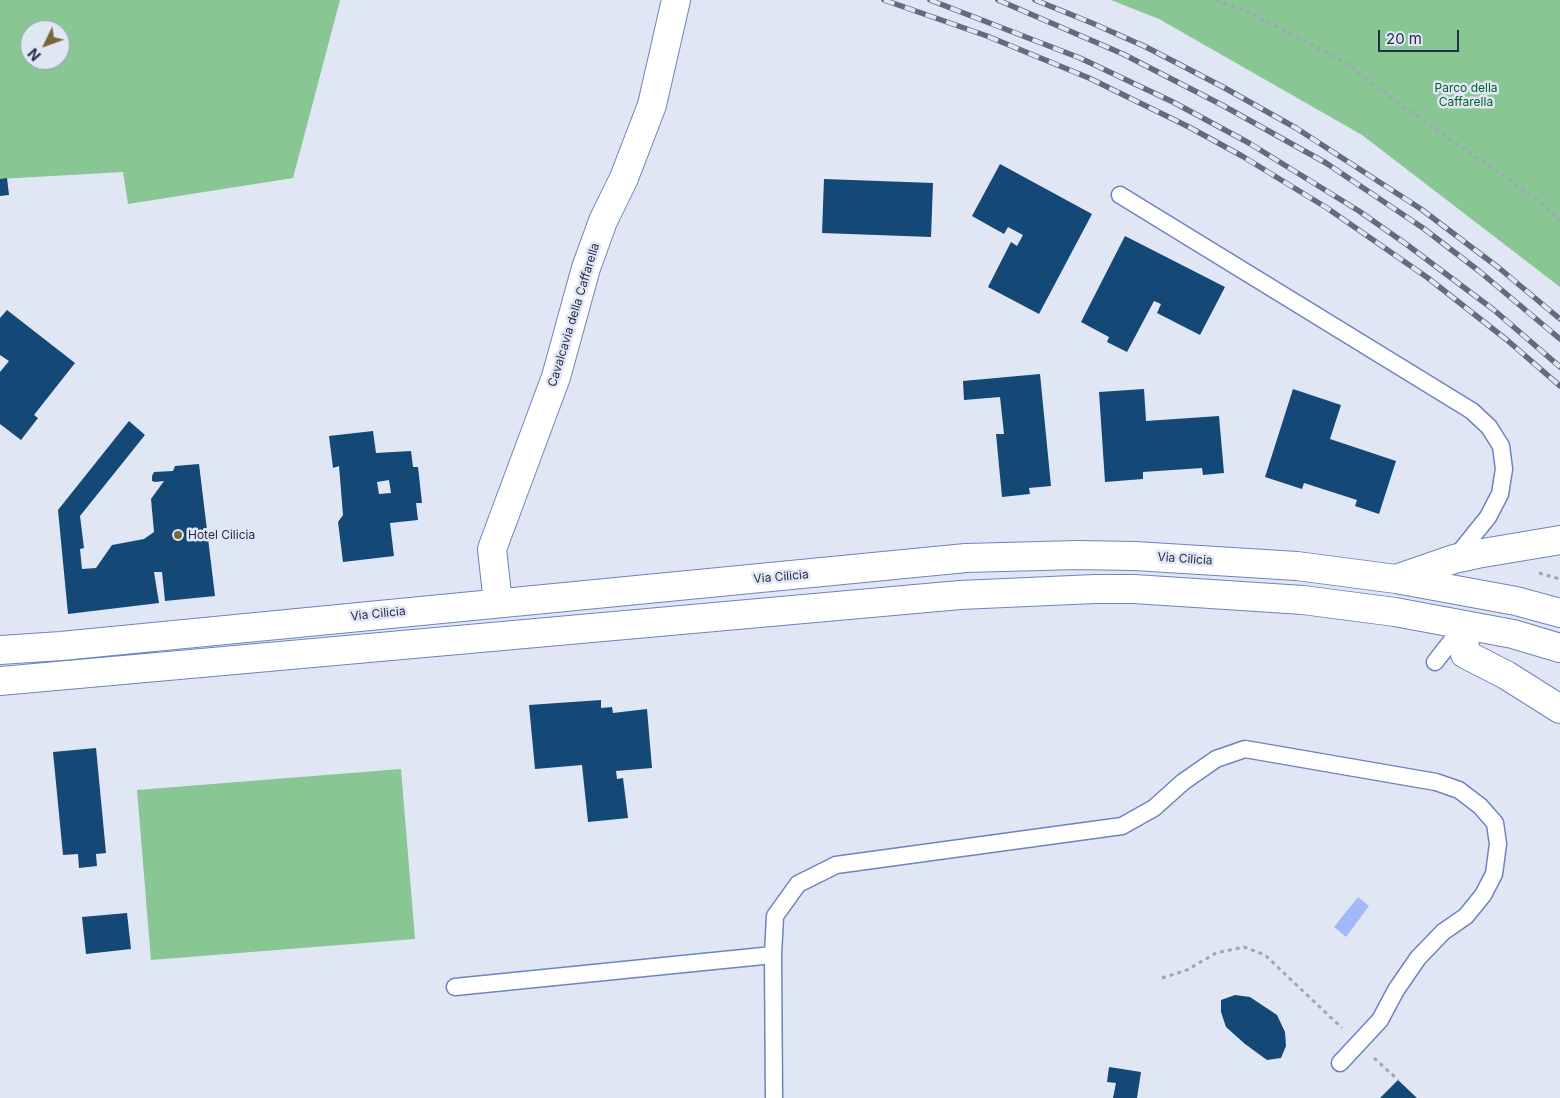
<!DOCTYPE html>
<html>
<head>
<meta charset="utf-8">
<style>
	body { margin:0 }
	#map { position:relative; width:1560px; height:1098px; overflow:hidden; background:#e1e6f4; font-family:Inter,sans-serif }
	canvas { display:block }
	.north { position:absolute; left:20px; top:20px; width:50px; height:50px; box-sizing:border-box; background:#e1e6f4; border:1px solid #969caf; border-radius:50%; rotate:228deg; font-size:14px; font-weight:700; line-height:20px; text-align:center; color:#252e48 }
	.north::after { content:''; display:block; margin:auto; width:18px; height:22px; background:#786634; clip-path:polygon(50% 0,100% 100%,50% 72%,0 100%) }
	.scale { position:absolute; left:1378px; top:30px; width:81px; height:22px; box-sizing:border-box; border:2px solid #252e48; border-top:0; padding-left:6px; font-size:15px; line-height:18px; white-space:nowrap; color:#252e48; -webkit-text-stroke:4px #e1e6f4; paint-order:stroke }
</style>
</head>
<body>
<div id="map">
<canvas width="1560" height="1098"></canvas>
<div class="north">N</div>
<div class="scale">20 m</div>
</div>
<script>
const ctx = document.querySelector('canvas').getContext('2d');
ctx.lineJoin = 'round';
function paint(path, color) {
  ctx.fillStyle = color;
  ctx.fill(path, 'evenodd');
}
function shape(rows) {
  const path = new Path2D();
  for (const r of rows) {
    path.moveTo(r[0], r[1]);
    for (let i = 2; i < r.length; i += 2) path.lineTo(r[i], r[i + 1]);
  }
  return path;
}
function stroke(path, color, width, dash) {
  ctx.strokeStyle = color;
  ctx.lineWidth = width;
  ctx.lineCap = dash ? 'butt' : 'round';
  ctx.setLineDash(dash || []);
  ctx.stroke(path);
}
function write(font, color, halo, rows, align = 'center') {
  ctx.font = font + ' Inter,sans-serif';
  ctx.lineWidth = 5;
  ctx.setLineDash([]);
  ctx.textBaseline = 'middle';
  ctx.strokeStyle = halo;
  ctx.fillStyle = color;
  for (const [text, x, y, turn = 0] of rows) {
    ctx.save();
    ctx.translate(x, y);
    ctx.rotate((+turn || 0) * Math.PI / 180);
    ctx.textAlign = isNaN(turn) ? turn : align;
    if (halo) ctx.strokeText(text, 0, 0);
    ctx.fillText(text, 0, 0);
    ctx.restore();
  }
}
paint(shape([
	[0,0,340,0,293,178,128,204,123,172,0,179],
	[30,30,60,30,60,60,30,60],
	[1111,0,1560,0,1560,287,1362,135,1159,19],
	[401,769,415,939,151,960,137,790]
]), '#88c793');
paint(shape([
	[1358,897,1369,906,1346,937,1334,927]
]), '#a2b8f8');
paint(shape([
	[1000,164,1092,214,1039,314,988,287,1011,242,1017,246,1023,235,1008,227,1004,234,972,216],
	[7,178,9,195,0,196,0,179],
	[824,179,933,183,931,237,822,233],
	[1125,236,1225,287,1200,335,1157,313,1161,304,1154,301,1127,352,1107,342,1109,337,1081,322],
	[7,310,75,363,34,415,38,418,21,440,0,424,0,372,9,361,0,355,0,318],
	[1040,374,1051,486,1029,488,1030,494,1002,497,996,434,1004,434,1000,397,964,400,963,381],
	[1144,389,1146,421,1219,416,1224,473,1203,475,1202,468,1143,472,1143,479,1105,482,1099,392],
	[1293,389,1341,405,1330,439,1396,461,1379,514,1355,506,1357,500,1304,483,1302,489,1265,477],
	[129,421,145,435,80,516,84,548,80,549,82,569,96,568,112,545,144,539,154,532,151,499,164,481,155,482,152,481,152,476,154,472,173,471,175,466,199,464,215,596,165,601,162,572,154,572,159,603,68,614,58,510],
	[373,431,376,453,411,451,413,467,418,467,422,503,416,503,418,520,390,523,394,556,343,562,338,522,343,515,339,466,333,468,329,436],
	[389,480,391,493,379,494,377,482],
	[601,700,601,708,612,707,613,713,647,709,652,768,616,771,617,779,623,778,628,818,588,822,582,765,535,769,529,705],
	[96,748,106,853,96,854,97,866,79,868,78,854,63,855,53,752],
	[127,913,131,949,86,954,82,917],
	[1235,995,1250,997,1277,1015,1285,1032,1286,1046,1281,1058,1267,1060,1245,1044,1226,1027,1221,1012,1221,1000],
	[1109,1067,1141,1072,1137,1098,1113,1098,1116,1083,1107,1082],
	[1398,1080,1417,1098,1380,1098]
]), '#144876');
const lane = shape([
	[1120,195,1472,411,1489,427,1501,446,1504,469,1500,494,1488,517,1455,558],
	[1435,662,1464,625],
	[455,987,773,955],
	[774,1098,773,955,775,916,798,884,836,865,1122,826,1154,808,1183,782,1216,759,1245,749,1436,782,1459,790,1480,806,1495,823,1498,844,1494,874,1483,895,1466,916,1443,932,1418,958,1396,990,1380,1020,1340,1063]
]);
const street = shape([
	[498,603,492,549,556,377,586,268,603,221,624,178,652,105,676,0]
]);
const primary = shape([
	[1399,578,1454,559,1477,554,1560,540],
	[1464,625,1465,654,1506,675,1560,709],
	[0,650,61,646,966,558,1077,555,1135,556,1297,566,1396,579,1516,601,1560,613],
	[0,681,960,595,1095,589,1134,589,1303,600,1395,612,1513,634,1560,648]
]);
stroke(lane, '#6e83c1', 19);
stroke(street, '#6e83c1', 30);
stroke(primary, '#6e83c1', 30);
stroke(shape([
	[1216,0,1246,11,1343,61,1401,105,1538,200,1560,220],
	[1539,573,1560,579],
	[1162,978,1187,970,1216,953,1244,947,1265,955,1342,1028],
	[1374,1058,1398,1080]
]), '#a0a6b8', 3, [4, 4]);
stroke(lane, '#fff', 16);
stroke(street, '#fff', 28);
stroke(primary, '#fff', 28);
const rail = shape([
	[884,0,987,36,1089,78,1189,127,1242,156,1327,208,1428,278,1507,340,1560,386],
	[930,0,1080,58,1173,102,1249,143,1359,211,1406,244,1494,310,1560,367],
	[998,0,1123,54,1222,105,1326,163,1423,228,1479,271,1560,339],
	[1035,0,1092,23,1146,47,1223,87,1296,128,1421,209,1499,268,1560,319]
]);
stroke(rail, '#636b81', 5.5);
stroke(rail, '#e1e6f4', 4, [11]);
for (const [x, y, r, color] of [
	[178,535,5,"#786634"]
]) {
  const dot = new Path2D();
  dot.arc(x, y, r, 0, 2 * Math.PI);
  ctx.fillStyle = color;
  ctx.fill(dot);
  stroke(dot, '#e1e6f4', 2);
}
write('12px', '#056027', '#e1e6f4', [
	["Parco della",1466,88],
	["Caffarella",1466,102]
]);
write('12px', '#252e48', '#e1e6f4', [
	["Cavalcavia della Caffarella",574,315,-73],
	["Via Cilicia",1185,559,4],
	["Via Cilicia",781,577,-5],
	["Via Cilicia",378,614,-6]
]);
write('12px', '#252e48', '#e1e6f4', [
	["Hotel Cilicia",188,535]
], 'left');
</script>
</body>
</html>
